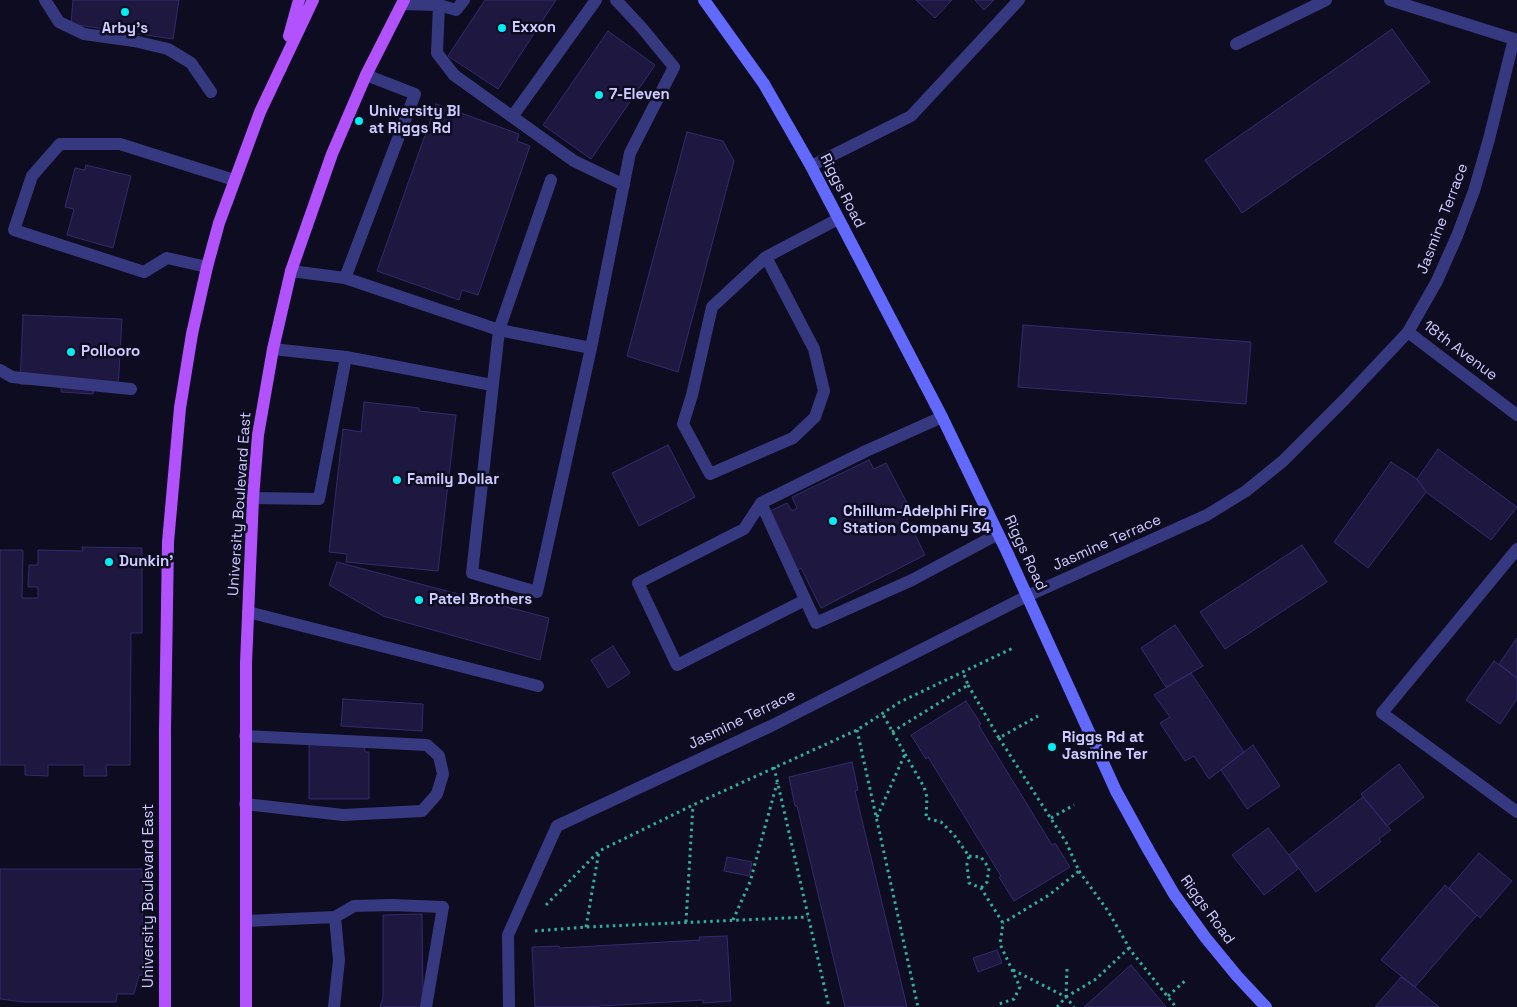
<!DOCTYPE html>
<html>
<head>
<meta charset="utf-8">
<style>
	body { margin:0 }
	canvas { display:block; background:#0e0c20 }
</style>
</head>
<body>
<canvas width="1517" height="1007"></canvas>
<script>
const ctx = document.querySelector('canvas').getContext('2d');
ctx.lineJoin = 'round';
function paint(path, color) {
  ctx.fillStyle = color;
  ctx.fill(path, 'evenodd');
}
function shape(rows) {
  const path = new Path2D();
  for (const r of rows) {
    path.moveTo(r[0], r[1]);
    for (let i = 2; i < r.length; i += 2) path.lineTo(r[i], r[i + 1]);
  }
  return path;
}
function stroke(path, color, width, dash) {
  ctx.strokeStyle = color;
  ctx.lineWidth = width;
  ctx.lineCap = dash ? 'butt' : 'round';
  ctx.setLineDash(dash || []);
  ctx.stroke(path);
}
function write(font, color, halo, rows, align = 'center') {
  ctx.font = font + ' "Space Grotesk",sans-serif';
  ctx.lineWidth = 5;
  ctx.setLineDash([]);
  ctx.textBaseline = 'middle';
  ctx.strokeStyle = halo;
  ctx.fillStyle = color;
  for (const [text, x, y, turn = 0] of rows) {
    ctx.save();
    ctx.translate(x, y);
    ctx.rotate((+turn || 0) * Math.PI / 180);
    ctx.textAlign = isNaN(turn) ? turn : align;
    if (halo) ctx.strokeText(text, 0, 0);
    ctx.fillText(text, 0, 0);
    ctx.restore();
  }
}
const building = shape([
	[73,0,179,0,173,39,71,24,73,0],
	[485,0,556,0,498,89,448,56,485,0],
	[916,0,952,0,935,18,916,0],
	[975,0,994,0,984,10,975,0],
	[1392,29,1430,82,1242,213,1205,160,1392,29],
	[608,31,655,65,591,159,543,125,608,31],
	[436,104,519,134,517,141,530,146,478,295,462,290,459,300,377,271,436,104],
	[687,132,723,141,734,161,678,372,627,356,687,132],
	[86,165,131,176,113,248,67,235,74,209,65,207,75,168,85,170,86,165],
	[23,315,122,319,118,389,94,388,93,394,61,392,61,385,20,384,23,315],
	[1023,325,1251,342,1246,404,1018,387,1023,325],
	[364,402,419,408,419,411,456,415,438,571,346,562,347,554,329,552,343,429,361,432,364,402],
	[668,445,695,497,639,526,612,473,668,445],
	[1438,449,1517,507,1491,540,1426,492,1417,479,1438,449],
	[869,460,874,469,886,463,907,503,901,506,925,555,821,608,801,568,798,570,764,514,787,503,792,511,797,508,792,497,869,460],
	[1391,462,1417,479,1426,492,1368,568,1334,542,1391,462],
	[1302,545,1327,582,1225,649,1200,612,1302,545],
	[82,547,142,548,142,633,131,633,130,765,106,765,107,776,84,776,84,765,48,765,48,776,25,775,25,765,0,765,0,550,23,550,22,598,38,598,38,587,28,587,29,565,38,565,38,550,83,551,82,547],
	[337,562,549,618,540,660,383,616,329,585,337,562],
	[1175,625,1203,666,1166,687,1141,648,1175,625],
	[1517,638,1517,678,1499,664,1517,638],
	[613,646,630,673,608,688,591,660,613,646],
	[1494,661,1517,678,1517,699,1500,724,1466,700,1494,661],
	[1191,673,1244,752,1209,779,1194,756,1185,761,1160,723,1170,717,1154,695,1191,673],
	[343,699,423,704,422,731,341,726,343,699],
	[966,701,981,724,979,726,1052,845,1055,843,1070,867,1014,901,999,877,1001,876,928,757,926,759,911,735,966,701],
	[364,743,365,752,369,752,369,799,309,799,309,744,364,743],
	[1253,745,1280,786,1247,809,1221,770,1253,745],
	[852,762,858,790,855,791,907,1007,845,1007,797,806,795,806,789,777,852,762],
	[1399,764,1424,797,1387,826,1361,794,1399,764],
	[1363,797,1391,830,1379,839,1381,842,1316,892,1289,855,1363,797],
	[1268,828,1289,855,1298,869,1264,895,1232,855,1268,828],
	[1479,853,1512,881,1480,918,1449,888,1479,853],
	[727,857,752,862,749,876,724,871,727,857],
	[0,869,142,869,143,975,139,975,134,994,117,994,116,1002,24,1002,0,999,0,869],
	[1445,885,1477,915,1415,987,1381,960,1445,885],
	[422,914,423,999,421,1007,380,1007,383,998,383,915,422,914],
	[727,936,731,1001,703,1003,703,1000,585,1007,535,1007,532,947,559,946,560,948,700,940,699,937,727,936],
	[997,950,1002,963,978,972,973,958,997,950],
	[1131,965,1166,1007,1084,1007,1131,965],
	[1401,977,1415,987,1439,1007,1375,1007,1401,977]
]);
paint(building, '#1e1841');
stroke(building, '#322a6d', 1);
stroke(shape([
	[968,685,999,738,1038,716],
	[857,730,918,1007],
	[892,732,968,685,963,672],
	[999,738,1066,842,1079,871,1049,895,1003,923],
	[905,754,924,787,927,797,926,818,941,822,954,835,969,856,967,864,969,883,981,888,1003,923,1000,944,1020,987,1014,999,999,1004,998,1007],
	[774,767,829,1007],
	[877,817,905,754,882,713],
	[1051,818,1074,805],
	[969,856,981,857,989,868,987,882,981,888],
	[1079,871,1108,911,1131,951,1176,1007],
	[546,905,599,851,693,805,857,730,900,702,1013,648],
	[733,920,750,882,777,783],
	[686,922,693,805],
	[586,927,599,851],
	[535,931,586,927,808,917],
	[1013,970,1066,997,1074,1007],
	[1168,996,1186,980],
	[1066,997,1096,979,1129,948],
	[1057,1007,1066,997,1067,969]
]), '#2cb2a1', 3, [2.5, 4]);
stroke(shape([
	[45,0,59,22,84,34,134,41,168,49,191,63,211,92],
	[1390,0,1514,39],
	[402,4,439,5,456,10,464,0],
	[439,5,437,53,454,75,574,161,624,185],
	[1236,44,1326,0],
	[512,117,596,0],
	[811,166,911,116,1019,0],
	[551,180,499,330,472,573,537,592,591,348,630,153,674,67,642,28,616,0],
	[766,257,814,349,824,391,815,417,793,438,710,474,683,424,692,395,712,307,766,257,838,219],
	[207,267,167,258,144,272,14,230,32,176,60,144,120,144,234,180],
	[291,271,345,278,499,330,591,348],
	[345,278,415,94,366,75],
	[273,349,346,357,492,385],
	[0,370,12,377,131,389],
	[253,498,319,499,346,357],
	[761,503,816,623,912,580,998,534],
	[1517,549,1382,713,1517,812],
	[805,600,677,665,638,583,744,529,761,503,866,451,942,417],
	[248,612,538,686],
	[245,736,427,745,439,756,443,774,437,794,422,811,343,815,245,804],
	[335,917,354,906,391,905,443,907,426,1007],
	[246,921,335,917,339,960,334,1007]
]), '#36397f', 12);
stroke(shape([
	[1408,332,1517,415],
	[509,1007,508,935,557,826,773,725,1027,596,1207,515,1246,491,1283,461,1345,399,1408,332,1437,281,1457,236,1474,191,1489,139,1514,39]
]), '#36397f', 12);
stroke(shape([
	[704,0,764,84,811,166,942,417,1007,552,1116,791,1149,851,1174,894,1205,937,1237,976,1266,1007]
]), '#6269ff', 12);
stroke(shape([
	[289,36,299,0],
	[165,1007,165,730,168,542,180,408,192,334,207,267,219,223,260,112,313,0],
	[246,1007,246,663,253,498,258,435,273,349,291,271,332,154,366,75,404,0]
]), '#b252ff', 12);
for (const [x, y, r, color] of [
	[125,12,5,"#00eef6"],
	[502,28,5,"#00eef6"],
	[599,95,5,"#00eef6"],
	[359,121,5,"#00eef6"],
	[71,352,5,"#00eef6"],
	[397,480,5,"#00eef6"],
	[833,521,5,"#00eef6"],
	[109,562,5,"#00eef6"],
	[419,600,5,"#00eef6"],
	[1052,747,5,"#00eef6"]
]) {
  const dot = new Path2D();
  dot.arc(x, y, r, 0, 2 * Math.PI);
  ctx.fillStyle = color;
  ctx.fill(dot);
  stroke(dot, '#0e0c20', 2);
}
write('bold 15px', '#cdcbff', '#0e0c20', [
	["Exxon",512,28],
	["Arby's",125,29,"center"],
	["7-Eleven",609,95],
	["University Bl",369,112],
	["at Riggs Rd",369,129],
	["Pollooro",81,352],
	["Family Dollar",407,480],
	["Chillum-Adelphi Fire",843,512],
	["Station Company 34",843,529],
	["Dunkin'",119,562],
	["Patel Brothers",429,600],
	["Riggs Rd at",1062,738],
	["Jasmine Ter",1062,755]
], 'left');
write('15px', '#cdcbff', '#0e0c20', [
	["Riggs Road",842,191,63],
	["Jasmine Terrace",1443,219,-69],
	["18th Avenue",1460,351,37],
	["University Boulevard East",240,504,-86],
	["Jasmine Terrace",1107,543,-24],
	["Riggs Road",1025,553,65],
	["Jasmine Terrace",742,720,-26],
	["University Boulevard East",149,896,-90],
	["Riggs Road",1207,910,54]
]);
</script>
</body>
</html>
